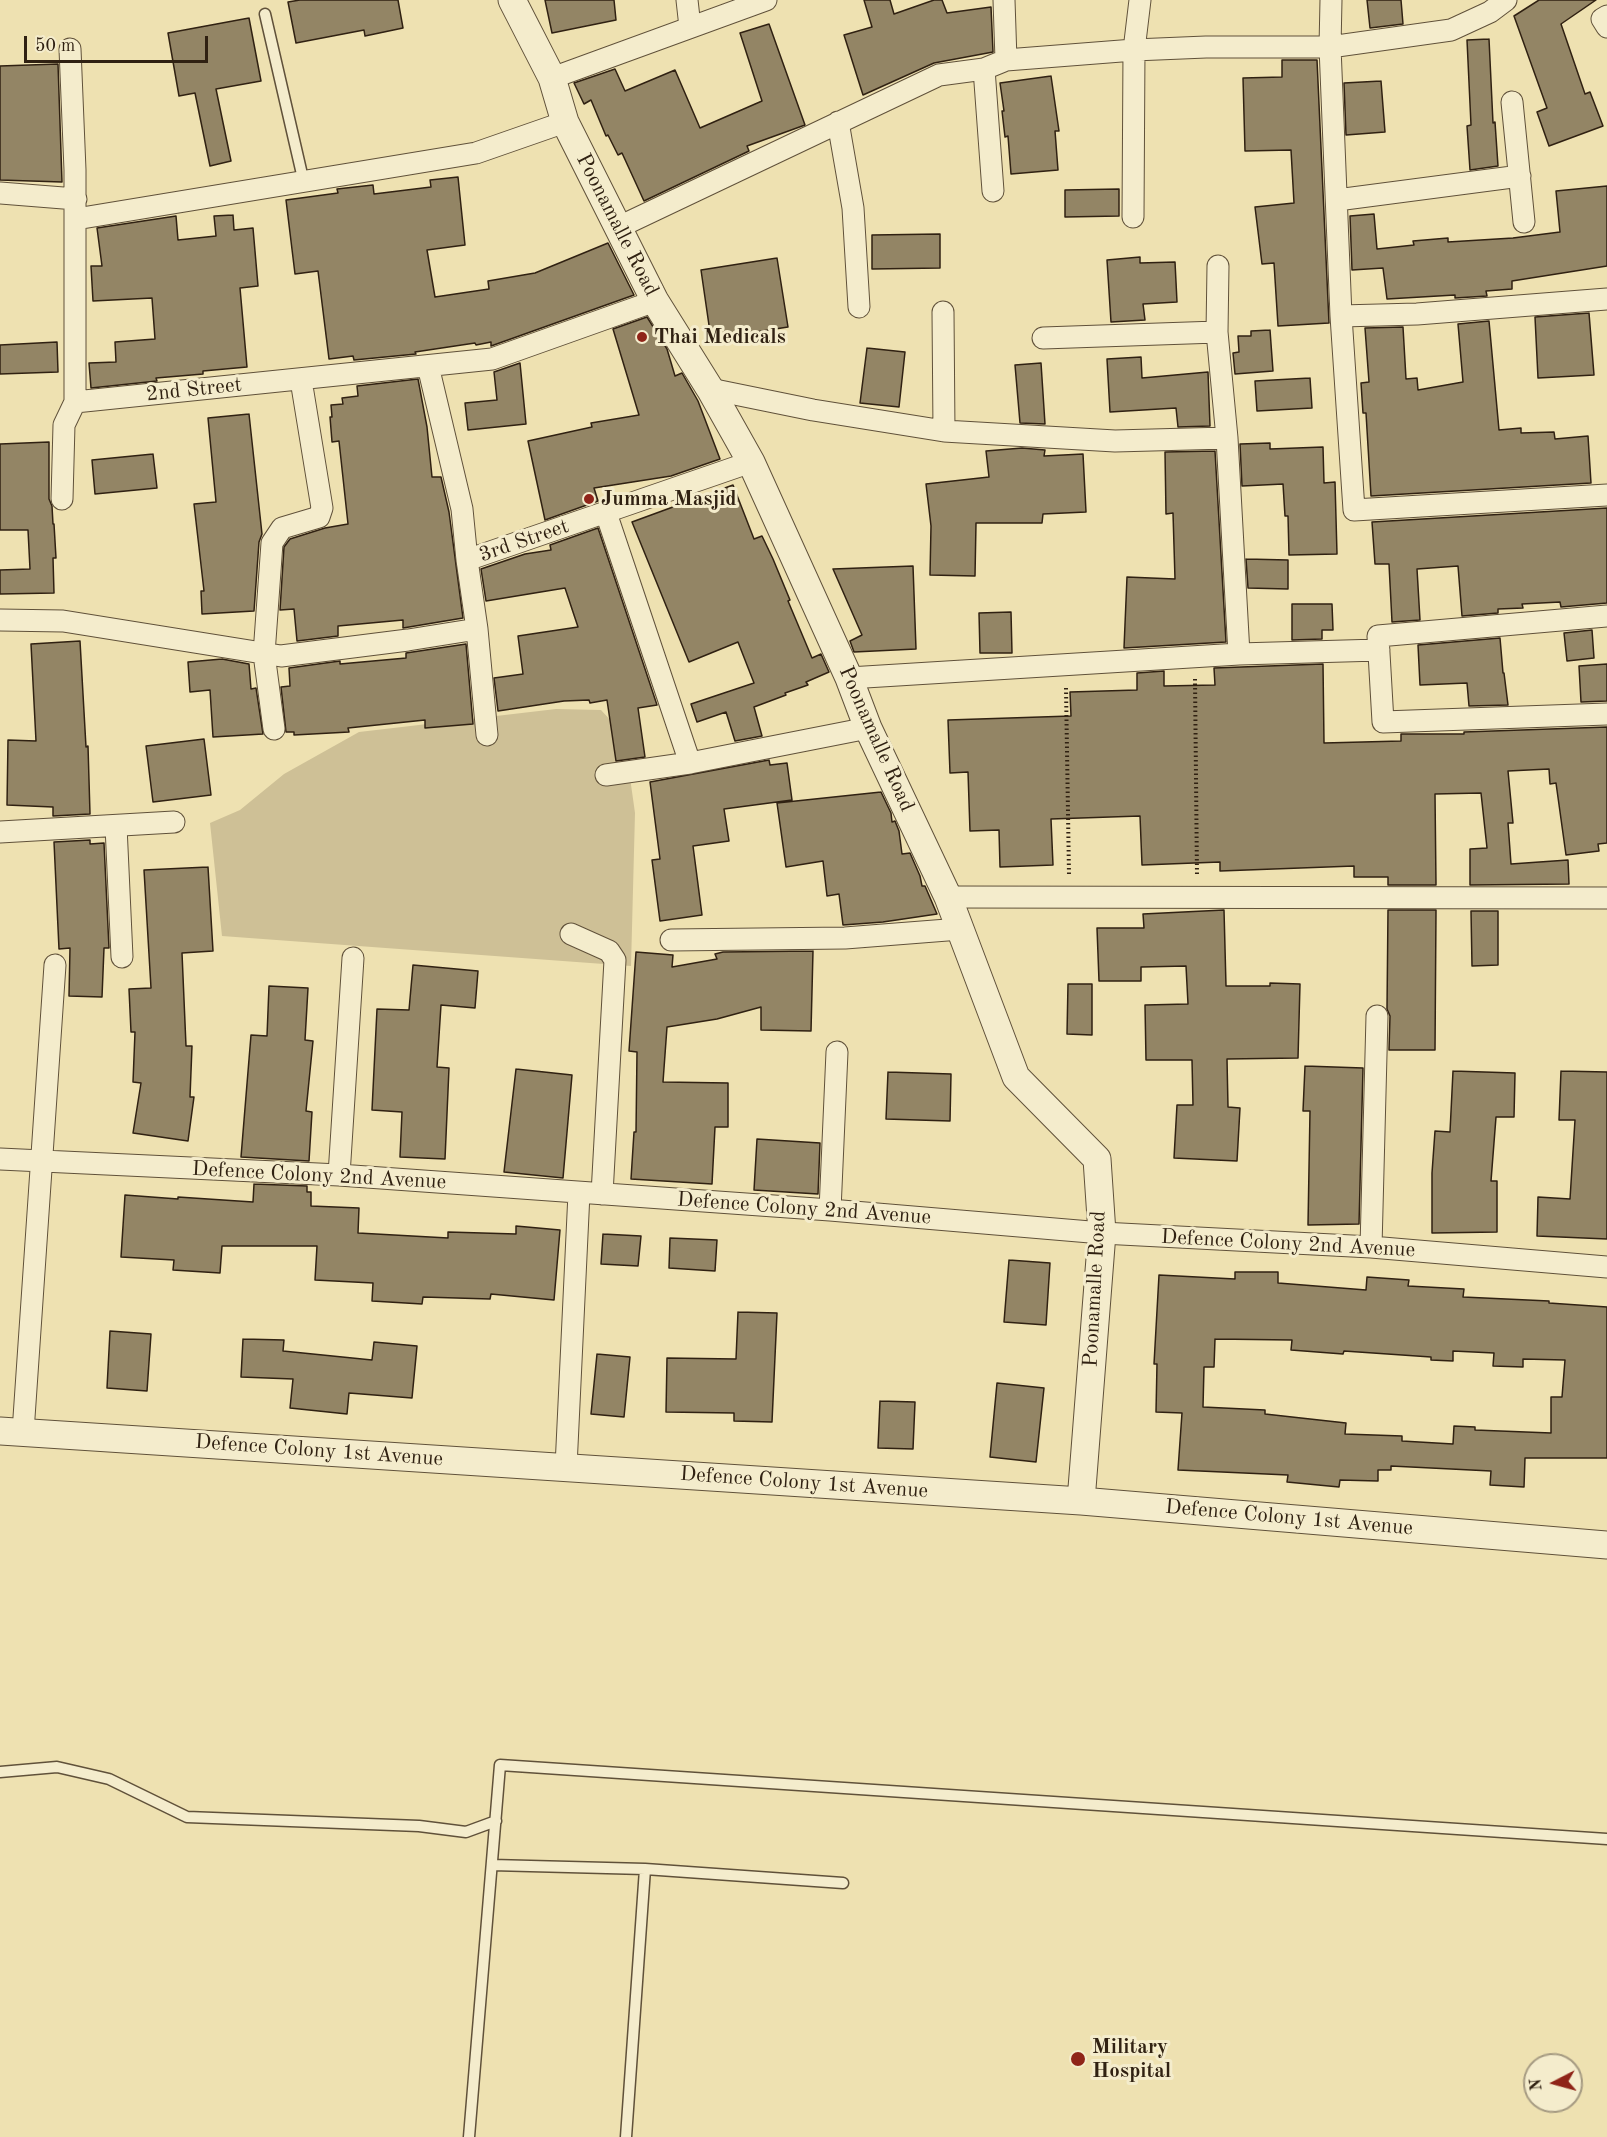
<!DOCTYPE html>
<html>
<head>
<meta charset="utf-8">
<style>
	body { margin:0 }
	#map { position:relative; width:1607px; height:2137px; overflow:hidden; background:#eee1b1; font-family:"Old Standard TT",serif }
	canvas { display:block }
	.north { position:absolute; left:1523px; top:2053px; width:60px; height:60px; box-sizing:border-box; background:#f4eccc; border:2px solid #a69b82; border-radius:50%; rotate:264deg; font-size:16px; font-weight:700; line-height:24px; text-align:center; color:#302112 }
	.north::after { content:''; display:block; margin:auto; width:21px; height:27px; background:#8f2418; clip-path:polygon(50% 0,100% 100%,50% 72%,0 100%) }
	.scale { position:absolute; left:24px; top:36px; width:184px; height:27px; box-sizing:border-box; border:3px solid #302112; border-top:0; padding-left:8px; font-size:18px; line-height:21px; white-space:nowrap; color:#302112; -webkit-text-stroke:4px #f4eccc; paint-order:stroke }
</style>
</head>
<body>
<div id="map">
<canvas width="1607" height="2137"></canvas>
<div class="north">N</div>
<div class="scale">50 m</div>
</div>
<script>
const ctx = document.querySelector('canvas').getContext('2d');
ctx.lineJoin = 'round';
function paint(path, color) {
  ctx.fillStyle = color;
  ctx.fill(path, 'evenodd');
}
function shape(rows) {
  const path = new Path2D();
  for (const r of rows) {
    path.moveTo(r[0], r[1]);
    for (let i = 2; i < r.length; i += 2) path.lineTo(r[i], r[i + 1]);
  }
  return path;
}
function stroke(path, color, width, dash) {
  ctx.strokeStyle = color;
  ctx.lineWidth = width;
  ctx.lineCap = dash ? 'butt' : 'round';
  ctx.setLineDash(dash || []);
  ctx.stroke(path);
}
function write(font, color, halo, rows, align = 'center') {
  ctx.font = font + ' "Old Standard TT",serif';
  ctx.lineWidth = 6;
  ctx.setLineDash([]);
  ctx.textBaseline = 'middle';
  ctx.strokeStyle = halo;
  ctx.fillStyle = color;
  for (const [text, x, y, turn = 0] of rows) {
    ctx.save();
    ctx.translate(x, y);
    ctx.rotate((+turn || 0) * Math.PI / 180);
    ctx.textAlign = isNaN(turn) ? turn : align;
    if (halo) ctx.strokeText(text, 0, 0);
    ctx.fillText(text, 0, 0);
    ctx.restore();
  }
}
paint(shape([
	[556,709,601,710,624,735,635,813,631,966,222,936,210,823,240,810,284,774,359,732]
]), '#cec096');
const building = shape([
	[300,0,398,0,403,28,365,36,364,30,296,43,288,2,300,0],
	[545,0,614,0,616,20,552,33,545,0],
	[864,0,890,0,894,14,934,0,942,0,947,13,991,7,993,52,934,63,863,95,844,35,872,27,864,0],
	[1367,0,1401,0,1403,24,1370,28,1367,0],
	[1539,0,1596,0,1561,24,1585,94,1590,92,1603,126,1549,146,1537,112,1547,108,1514,16,1539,0],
	[249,18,261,81,216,89,231,161,210,166,195,93,179,96,168,33,249,18],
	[769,24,805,125,747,146,749,151,644,201,622,153,618,155,608,135,606,136,591,100,584,104,574,83,615,69,625,91,675,70,700,128,762,101,740,33,769,24],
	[1489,39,1493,123,1495,122,1498,166,1470,170,1467,126,1471,125,1467,40,1489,39],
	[1282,60,1317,60,1329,323,1278,326,1274,263,1262,264,1255,207,1294,203,1291,150,1245,151,1243,78,1282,77,1282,60],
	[58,64,62,182,0,180,0,66,58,64],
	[1051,76,1059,131,1055,131,1058,170,1011,174,1008,136,1005,137,1002,111,1004,111,1000,83,1051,76],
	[1381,81,1385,132,1346,135,1344,83,1381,81],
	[458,177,465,245,427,250,435,297,489,289,488,281,535,273,608,243,634,295,491,346,491,342,476,345,475,343,415,352,416,354,354,360,353,356,329,359,318,271,295,274,286,200,338,193,337,189,373,185,374,194,431,187,430,180,458,177],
	[1607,186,1607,266,1512,281,1512,289,1486,291,1487,296,1455,298,1455,295,1387,299,1383,268,1352,270,1350,216,1374,214,1377,249,1414,245,1413,241,1448,238,1448,242,1513,238,1560,232,1556,191,1607,186],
	[1119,189,1119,216,1065,217,1065,190,1119,189],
	[233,215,234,230,253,228,258,286,240,288,247,367,203,371,203,374,156,378,157,381,91,388,89,363,116,362,115,342,155,339,152,298,93,301,91,266,102,266,97,228,176,216,178,240,216,236,214,216,233,215],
	[940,234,940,268,872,269,872,235,940,234],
	[1140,257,1140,263,1175,262,1177,302,1143,304,1145,320,1111,322,1107,260,1140,257],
	[777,258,788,327,711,339,701,270,777,258],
	[1589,313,1594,375,1538,378,1535,317,1589,313],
	[647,317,667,349,675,376,682,373,698,401,720,459,671,476,594,488,598,501,545,520,528,441,592,427,591,423,639,415,613,329,647,317],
	[1489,321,1499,430,1521,428,1521,433,1554,432,1555,439,1588,436,1591,483,1371,496,1366,413,1363,413,1361,383,1369,382,1365,328,1403,327,1406,379,1417,378,1418,390,1463,382,1458,324,1489,321],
	[1270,330,1273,371,1235,374,1233,353,1239,352,1238,336,1251,336,1251,331,1270,330],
	[57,342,58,372,0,374,0,345,57,342],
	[867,348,905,352,899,407,860,403,867,348],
	[1141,357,1142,378,1208,372,1210,426,1178,427,1176,408,1110,412,1107,359,1141,357],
	[520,363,526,424,468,430,465,403,497,400,494,372,520,363],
	[1041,363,1045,424,1020,423,1015,365,1041,363],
	[1310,378,1312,408,1257,411,1255,381,1310,378],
	[418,379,427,427,432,477,441,477,449,512,463,618,403,628,403,620,338,626,338,636,297,641,294,609,280,610,284,547,290,539,325,528,348,524,339,441,332,442,330,417,332,417,331,405,343,404,342,398,358,396,357,386,418,379],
	[249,414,262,534,259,542,254,611,202,614,201,591,204,591,194,504,216,502,208,418,249,414],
	[49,442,49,499,52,506,53,524,54,524,56,558,53,558,54,593,0,594,0,570,30,569,28,530,0,530,0,444,49,442],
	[1270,443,1270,449,1323,447,1324,483,1335,482,1337,554,1289,555,1288,516,1285,516,1283,484,1242,486,1240,444,1270,443],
	[1022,448,1045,450,1044,456,1083,454,1086,512,1043,514,1042,523,976,523,975,576,930,575,931,526,926,484,989,477,986,451,1022,448],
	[1215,451,1226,642,1124,648,1127,577,1175,579,1173,513,1166,514,1165,452,1215,451],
	[153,454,157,488,95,494,92,460,153,454],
	[733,485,754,539,762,536,773,559,790,600,788,601,812,658,821,654,829,672,806,682,808,685,785,693,786,695,754,707,762,736,735,741,726,712,697,722,691,704,754,683,738,642,689,662,632,522,733,485],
	[1607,508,1607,603,1561,607,1560,602,1522,604,1523,608,1498,609,1498,613,1462,616,1458,566,1417,569,1420,620,1392,622,1389,564,1375,564,1372,522,1607,508],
	[598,528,657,705,638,708,645,757,616,761,607,700,590,703,589,700,564,701,498,711,494,678,523,674,518,636,578,627,565,588,486,601,481,569,525,554,551,550,550,545,598,528],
	[1246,559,1288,560,1288,589,1248,588,1246,559],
	[913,566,916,649,854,652,850,641,862,635,833,569,913,566],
	[1292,604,1332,604,1333,630,1322,630,1322,639,1292,640,1292,604],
	[1011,612,1012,653,980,653,979,613,1011,612],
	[1592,630,1594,658,1567,661,1564,633,1592,630],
	[1500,638,1503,673,1504,673,1508,705,1469,706,1467,683,1420,685,1418,645,1500,638],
	[80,641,86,747,88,746,90,814,53,816,53,807,7,805,8,740,36,741,31,644,80,641],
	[466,644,473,724,425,728,425,720,348,728,349,732,294,735,294,732,286,732,281,687,290,686,289,668,340,661,340,664,406,658,406,653,466,644],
	[222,659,249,664,251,689,256,688,263,734,213,737,210,690,190,692,188,662,222,659],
	[1323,664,1324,743,1401,741,1401,734,1464,734,1464,732,1607,727,1607,843,1598,844,1599,851,1566,855,1556,783,1550,784,1549,769,1508,771,1513,823,1508,823,1511,864,1568,860,1569,884,1470,885,1470,849,1487,848,1481,793,1435,794,1436,885,1388,885,1388,877,1354,877,1354,866,1220,871,1220,862,1142,865,1140,816,1051,819,1053,865,1000,867,999,830,970,831,968,772,950,773,948,720,1071,716,1070,692,1137,690,1137,673,1164,671,1164,686,1215,685,1214,668,1323,664],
	[1607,664,1607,701,1581,702,1579,666,1607,664],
	[204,739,211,795,153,802,146,746,204,739],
	[769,760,770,765,787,763,792,800,724,809,729,841,693,846,702,915,660,921,652,860,660,859,650,782,769,760],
	[881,792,891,813,892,822,895,821,899,831,902,854,910,853,920,876,922,886,925,886,937,914,883,922,843,925,839,894,827,896,823,861,786,867,777,803,881,792],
	[90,840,90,844,104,843,109,948,104,948,102,997,69,996,70,948,59,949,54,842,90,840],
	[208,867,213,951,182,953,186,1046,192,1046,190,1097,194,1097,188,1141,133,1133,141,1083,133,1082,135,1032,131,1032,129,989,151,988,144,870,208,867],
	[1224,910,1226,986,1270,986,1270,983,1300,984,1298,1058,1227,1059,1228,1107,1240,1108,1237,1161,1174,1158,1177,1105,1193,1105,1192,1060,1146,1060,1145,1005,1188,1004,1186,966,1141,967,1141,981,1099,981,1097,928,1144,928,1143,914,1224,910],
	[1388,910,1436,910,1435,1050,1389,1050,1390,1016,1387,1009,1388,910],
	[1471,911,1498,911,1498,965,1472,966,1471,911],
	[813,951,811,1031,761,1030,761,1007,717,1019,667,1027,663,1082,728,1083,728,1127,715,1127,712,1184,631,1179,634,1132,636,1132,637,1052,629,1051,636,952,673,955,672,967,717,959,715,954,723,952,813,951],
	[413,965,478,971,475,1008,441,1005,437,1067,449,1068,445,1159,400,1157,402,1112,372,1110,377,1009,409,1010,413,965],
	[1068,984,1092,984,1092,1035,1067,1034,1068,984],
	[269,986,308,988,305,1040,313,1041,306,1111,312,1112,309,1161,241,1157,251,1035,267,1036,269,986],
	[1305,1066,1363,1068,1359,1224,1308,1225,1310,1111,1303,1111,1305,1066],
	[516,1069,572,1075,563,1178,504,1172,516,1069],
	[1453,1071,1515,1073,1514,1117,1496,1117,1491,1181,1497,1181,1497,1232,1432,1233,1432,1173,1435,1131,1450,1132,1453,1071],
	[1561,1071,1607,1072,1607,1239,1537,1236,1538,1197,1570,1199,1575,1120,1559,1120,1561,1071],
	[888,1072,951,1074,950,1121,886,1119,888,1072],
	[757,1139,820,1143,818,1194,754,1190,757,1139],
	[254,1184,307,1186,307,1192,311,1192,311,1206,359,1208,358,1233,448,1238,448,1232,516,1234,516,1226,560,1230,554,1300,491,1294,490,1299,423,1297,422,1304,372,1301,373,1283,315,1280,317,1246,222,1246,220,1273,173,1270,174,1260,121,1257,125,1195,178,1199,178,1197,253,1202,254,1184],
	[603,1234,641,1236,638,1266,601,1264,603,1234],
	[670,1238,717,1240,715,1271,669,1268,670,1238],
	[1009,1260,1050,1263,1046,1325,1004,1322,1009,1260],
	[1235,1272,1278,1272,1278,1283,1366,1290,1367,1277,1409,1280,1408,1286,1464,1289,1463,1297,1549,1301,1549,1303,1607,1307,1607,1458,1525,1458,1524,1487,1490,1485,1491,1471,1391,1466,1391,1470,1378,1470,1378,1481,1340,1480,1339,1487,1287,1482,1288,1475,1178,1470,1182,1413,1156,1412,1157,1364,1154,1364,1159,1275,1235,1279,1235,1272],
	[1215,1339,1292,1340,1291,1350,1343,1354,1344,1351,1431,1357,1431,1360,1453,1361,1453,1351,1494,1353,1493,1366,1523,1367,1523,1359,1565,1360,1562,1397,1551,1397,1551,1433,1475,1430,1475,1427,1454,1426,1453,1444,1402,1441,1402,1436,1345,1434,1346,1423,1265,1414,1265,1410,1203,1407,1204,1367,1214,1367,1215,1339],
	[738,1312,777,1313,772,1422,734,1421,734,1413,666,1412,667,1358,736,1359,738,1312],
	[110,1331,151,1334,147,1391,107,1388,110,1331],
	[243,1339,284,1340,283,1351,372,1360,374,1342,417,1346,412,1398,349,1393,347,1414,290,1408,293,1379,241,1377,243,1339],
	[597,1354,630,1357,624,1417,591,1414,597,1354],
	[997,1383,1044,1388,1036,1462,990,1457,997,1383],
	[880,1401,915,1402,913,1449,878,1448,880,1401]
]);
paint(building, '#938565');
stroke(building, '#302112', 1.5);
const service = shape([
	[265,14,304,183],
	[0,1772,57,1767,109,1779,187,1817,419,1826,466,1832,496,1821],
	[492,1865,645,1869,626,2137],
	[645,1869,843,1883],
	[469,2137,500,1765,1607,1839]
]);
const minor = shape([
	[687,0,690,27,688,28],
	[1004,0,1006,60],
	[1331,0,1330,47,1341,316,1354,510,1607,495],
	[1607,16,1602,19,1607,27],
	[70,49,75,170,75,402,492,359,655,301],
	[984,69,993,191],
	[552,78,766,0],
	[1512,102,1524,222],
	[838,122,853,208,859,307],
	[0,193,76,199],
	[1337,200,1520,176],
	[1133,217,1134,50,1140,0],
	[76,219,476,153,565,122],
	[619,227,939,75,984,69,1006,60,1134,50,1206,47,1330,47,1451,30,1490,12,1506,0],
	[943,312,944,431],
	[1341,316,1417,314,1607,299],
	[1217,332,1218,266],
	[1043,338,1217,332,1227,438,1239,654],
	[428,366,462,509,467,560,477,629,487,735],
	[710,389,813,410,944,431,1115,441,1227,438],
	[62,499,64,425,75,402],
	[606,513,690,763],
	[467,560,751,462],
	[1607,616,1378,636,1383,722,1607,714],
	[0,620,63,621,281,656,408,640,477,629],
	[849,678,1239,654,1379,650],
	[274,729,264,654,272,543,282,528,319,517,322,508,301,380],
	[606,775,690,763,868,728],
	[116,826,122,957],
	[0,832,174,822],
	[948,897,1607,898],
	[571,934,609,951,615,960,602,1194],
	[671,940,845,938,960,929],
	[0,1159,339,1175,830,1210,1102,1233,1371,1247,1607,1267],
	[339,1175,353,958],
	[830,1210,837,1052],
	[1371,1247,1377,1016],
	[23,1432,55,965],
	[566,1467,579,1193]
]);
const tertiary = shape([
	[512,0,552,78,565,122,655,301,710,389,751,462,849,678,868,728,948,897,1016,1077,1097,1159,1102,1233,1081,1501],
	[0,1431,1081,1501,1607,1545]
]);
stroke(service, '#60513a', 13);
stroke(minor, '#60513a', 23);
stroke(tertiary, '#60513a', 29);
stroke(shape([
	[1195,679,1197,876],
	[1066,688,1069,875]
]), '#302112', 4, [1.5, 3]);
stroke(service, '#f4eccc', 10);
stroke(minor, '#f4eccc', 21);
stroke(tertiary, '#f4eccc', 27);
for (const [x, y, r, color] of [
	[642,337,6,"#8f2418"],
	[589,499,6,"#8f2418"],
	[1078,2059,8,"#8f2418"]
]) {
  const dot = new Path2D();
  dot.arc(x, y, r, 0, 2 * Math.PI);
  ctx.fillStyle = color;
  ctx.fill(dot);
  stroke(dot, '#f4eccc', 2);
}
write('21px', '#302112', '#f4eccc', [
	["Poonamalle Road",617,225,63],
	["2nd Street",194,390,-6],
	["3rd Street",524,541,-19],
	["Poonamalle Road",876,739,66],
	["Defence Colony 2nd Avenue",319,1176,3],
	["Defence Colony 2nd Avenue",804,1209,4],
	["Defence Colony 2nd Avenue",1288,1244,3],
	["Poonamalle Road",1095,1289,-87],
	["Defence Colony 1st Avenue",319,1451,4],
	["Defence Colony 1st Avenue",804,1483,4],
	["Defence Colony 1st Avenue",1289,1518,5]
]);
write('bold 21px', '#302112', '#f4eccc', [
	["Thai Medicals",654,337],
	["Jumma Masjid",601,499],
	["Military",1092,2047],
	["Hospital",1092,2071]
], 'left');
</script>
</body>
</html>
